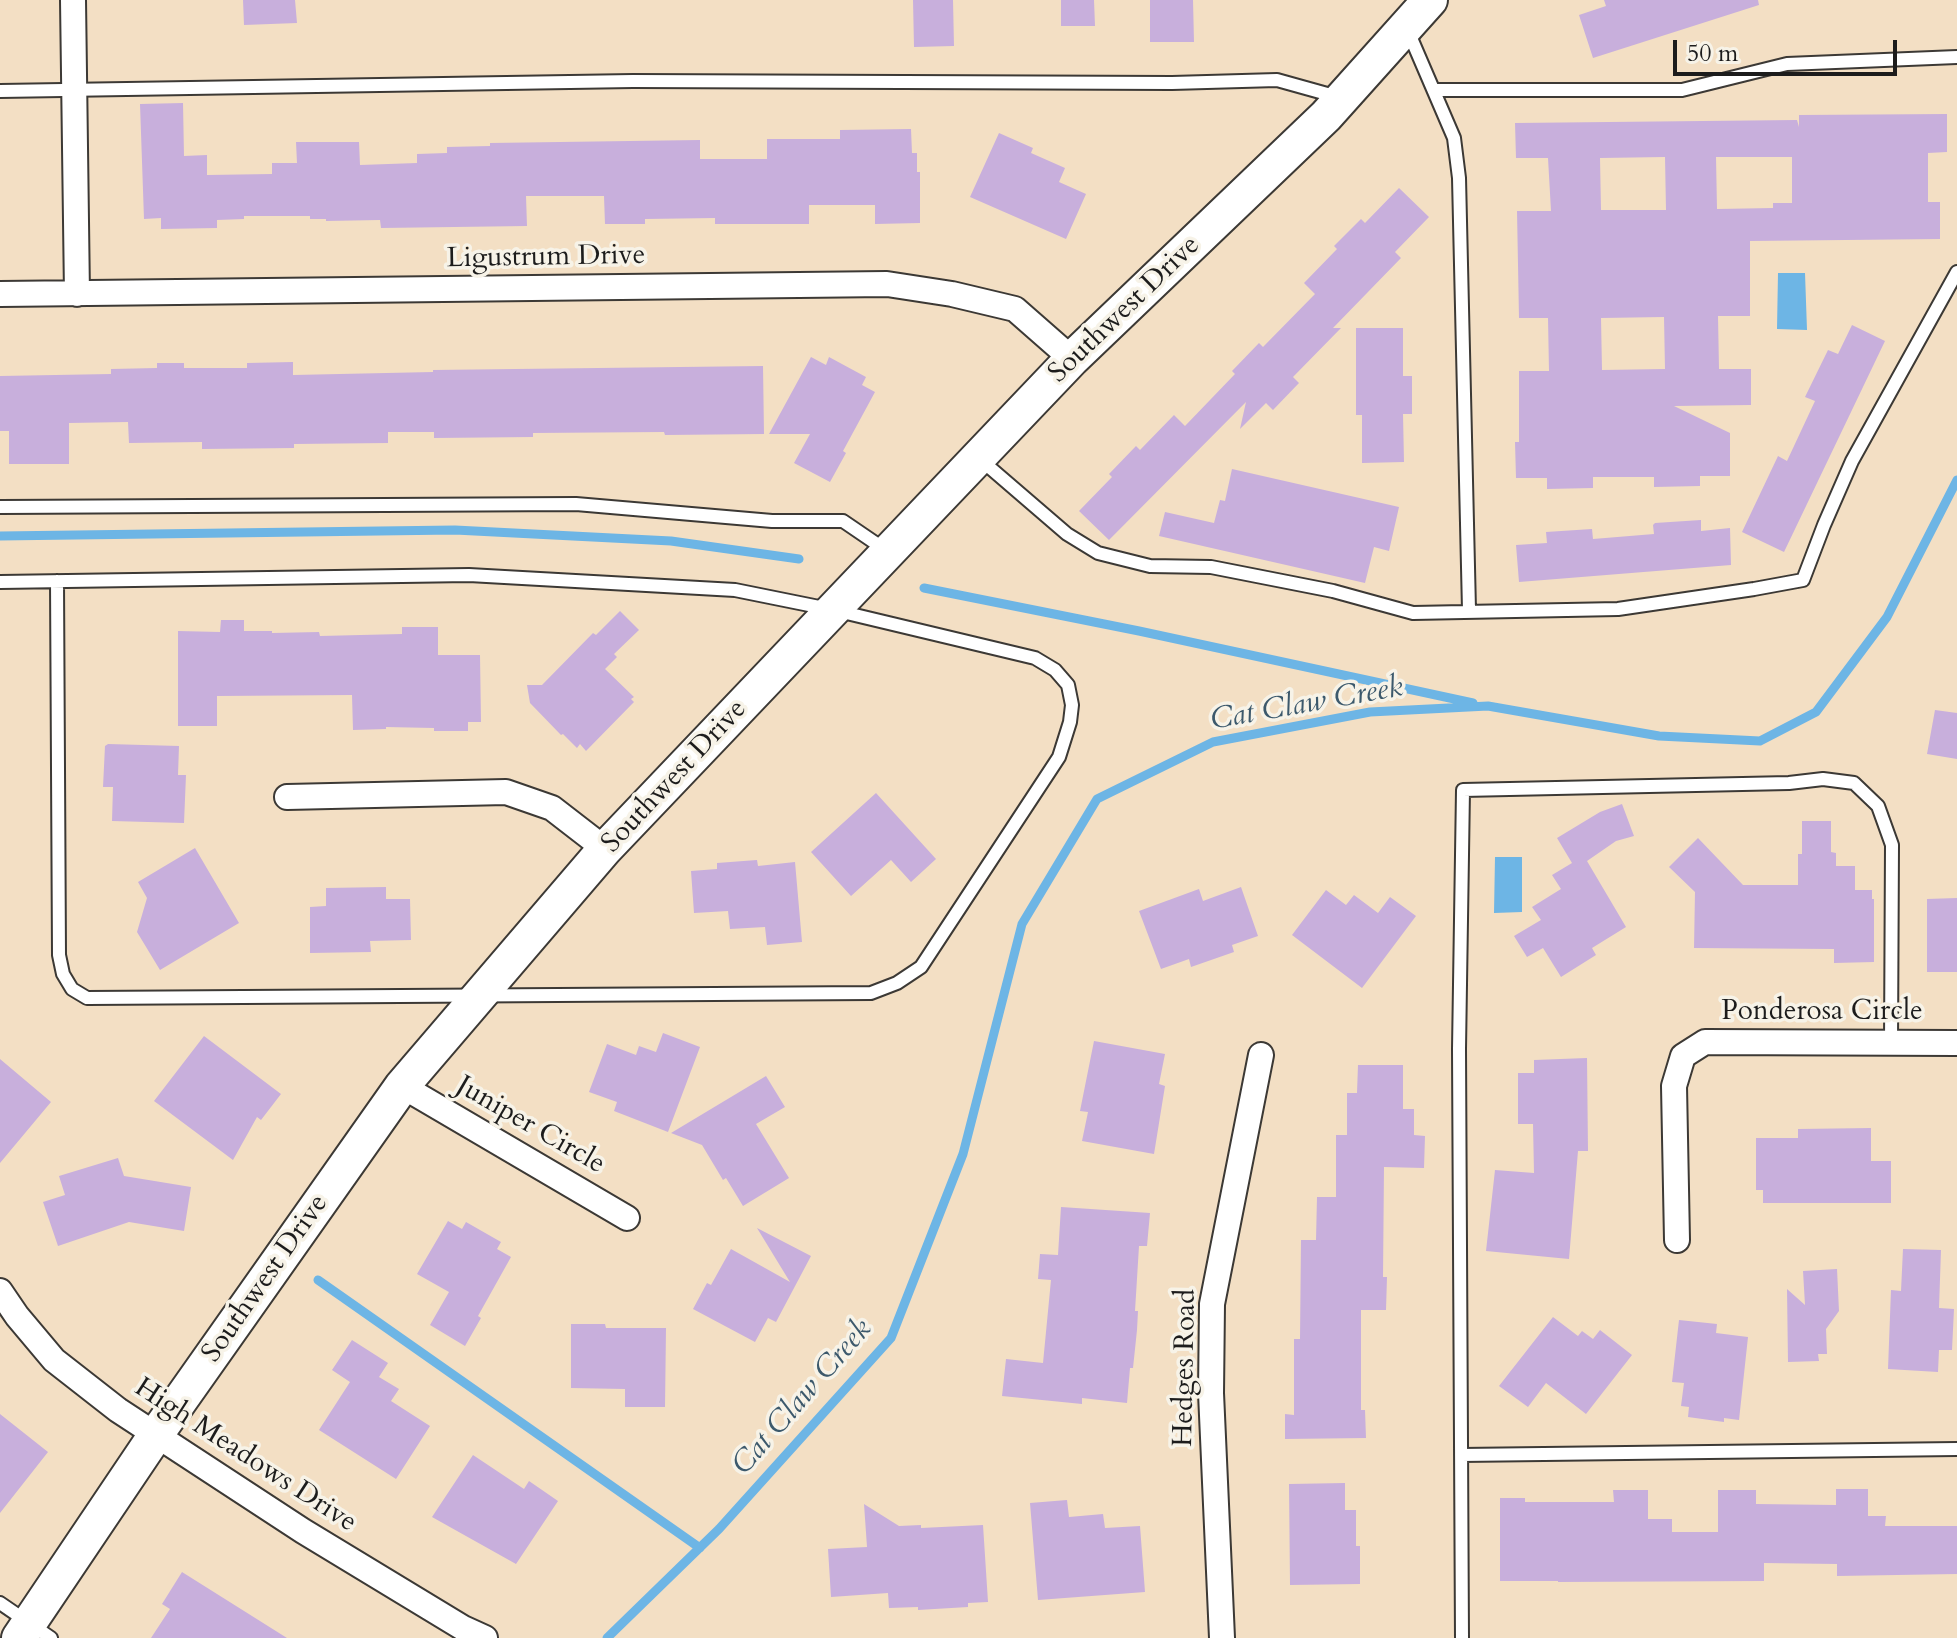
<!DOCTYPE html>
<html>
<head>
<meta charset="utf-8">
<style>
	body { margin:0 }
	#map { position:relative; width:1957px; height:1638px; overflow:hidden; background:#f3dfc4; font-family:Cardo,serif }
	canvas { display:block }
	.scale { position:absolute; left:1673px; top:40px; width:224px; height:36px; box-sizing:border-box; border:4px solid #1c1c1c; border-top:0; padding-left:10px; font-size:24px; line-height:28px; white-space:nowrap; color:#1c1c1c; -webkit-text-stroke:6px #f7f3e8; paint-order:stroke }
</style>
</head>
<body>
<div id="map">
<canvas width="1957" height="1638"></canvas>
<div class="scale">50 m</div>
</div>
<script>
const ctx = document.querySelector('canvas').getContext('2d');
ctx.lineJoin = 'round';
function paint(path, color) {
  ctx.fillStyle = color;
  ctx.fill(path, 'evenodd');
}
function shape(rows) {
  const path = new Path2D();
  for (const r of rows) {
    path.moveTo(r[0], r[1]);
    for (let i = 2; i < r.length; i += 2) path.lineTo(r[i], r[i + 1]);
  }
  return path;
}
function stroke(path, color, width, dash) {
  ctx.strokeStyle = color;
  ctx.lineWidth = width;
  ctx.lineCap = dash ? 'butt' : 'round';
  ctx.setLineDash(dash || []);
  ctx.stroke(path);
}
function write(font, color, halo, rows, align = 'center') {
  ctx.font = font + ' Cardo,serif';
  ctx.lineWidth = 7;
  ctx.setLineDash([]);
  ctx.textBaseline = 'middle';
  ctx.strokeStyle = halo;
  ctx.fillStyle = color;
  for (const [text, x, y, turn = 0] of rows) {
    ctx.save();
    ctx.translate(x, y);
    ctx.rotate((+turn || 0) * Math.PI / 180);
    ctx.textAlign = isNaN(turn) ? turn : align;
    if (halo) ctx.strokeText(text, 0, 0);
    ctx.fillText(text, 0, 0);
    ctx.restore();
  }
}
paint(shape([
	[1778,273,1805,273,1807,330,1777,329],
	[1495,857,1522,857,1522,912,1494,913]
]), '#6db5e5');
stroke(shape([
	[0,536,455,530,671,541,799,559],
	[924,588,1139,631,1473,703],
	[318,1280,700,1548],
	[607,1638,719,1529,891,1338,963,1154,1022,924,1097,799,1213,742,1370,712,1488,706,1659,736,1760,741,1816,712,1887,617,1957,480]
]), '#6db5e5', 9);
paint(shape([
	[243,0,295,0,297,23,244,25],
	[913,0,953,0,954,46,914,47],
	[1061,0,1094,0,1095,26,1061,26],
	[1150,0,1193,0,1194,42,1150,42],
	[1604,0,1758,0,1759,5,1593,58,1579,15,1606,6],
	[183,103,184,156,207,155,207,175,272,174,272,163,297,163,296,142,359,142,360,165,417,163,417,154,447,153,447,147,490,146,490,143,700,140,700,159,767,159,767,139,840,139,840,130,911,129,912,153,917,153,917,172,920,172,920,223,875,224,875,205,809,205,809,224,715,224,715,218,645,219,645,224,605,224,604,196,526,196,527,226,381,228,380,220,326,221,326,219,310,219,310,216,244,216,244,219,217,220,217,228,161,229,161,218,144,219,140,104],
	[1947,114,1947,152,1928,153,1928,202,1940,202,1940,239,1750,241,1750,316,1718,316,1719,369,1751,369,1751,405,1674,406,1730,433,1730,476,1700,476,1700,486,1654,487,1654,477,1593,477,1593,488,1547,489,1547,478,1516,478,1515,442,1519,442,1519,371,1549,371,1548,318,1519,318,1517,211,1551,211,1548,158,1516,158,1515,123,1797,120,1799,127,1799,115],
	[1665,157,1666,210,1601,210,1600,158],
	[1716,157,1792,157,1792,203,1773,203,1773,208,1717,209],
	[1664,317,1665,369,1602,370,1601,318],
	[999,133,1033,148,1031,153,1065,168,1059,182,1086,194,1066,239,970,197],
	[1399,188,1429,217,1395,252,1401,258,1333,328,1341,328,1293,377,1299,383,1273,410,1266,403,1240,429,1246,402,1109,540,1079,511,1112,477,1109,474,1136,446,1140,450,1174,415,1185,426,1235,374,1232,371,1259,343,1263,347,1315,294,1304,283,1337,249,1334,246,1361,219,1365,223],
	[1852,325,1885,341,1784,552,1742,532,1778,456,1787,461,1815,401,1805,397,1828,350,1838,354],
	[1356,328,1403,328,1403,376,1412,376,1412,414,1403,414,1404,462,1362,463,1362,415,1356,415],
	[811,357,826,365,829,357,866,377,862,385,875,392,843,451,846,453,830,482,794,463,810,434,769,434],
	[293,362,293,375,433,372,433,370,763,366,764,434,665,435,664,432,533,433,533,437,434,438,434,432,388,432,388,443,294,444,294,448,202,449,202,442,129,443,128,422,69,423,69,464,9,464,9,431,0,431,0,376,111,374,111,369,157,368,157,363,184,363,184,368,247,368,247,363],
	[1232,469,1399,507,1389,551,1374,547,1365,583,1159,536,1165,512,1214,523,1220,500,1225,501],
	[1701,520,1701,531,1730,528,1731,565,1519,582,1516,545,1547,543,1546,532,1592,529,1593,539,1654,534,1653,525,1655,523],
	[620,611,639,630,614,654,617,657,605,669,634,697,631,699,634,702,586,751,580,744,577,748,563,734,561,735,530,703,527,685,542,685,593,633,596,635],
	[221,620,244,620,244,631,272,631,272,633,319,632,320,636,402,634,402,627,438,627,438,655,480,655,481,722,468,722,468,731,434,731,434,728,386,727,386,729,353,730,352,695,217,696,217,726,178,726,178,631,220,632],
	[1935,710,1957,713,1957,759,1927,754],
	[108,744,179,746,178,775,186,775,184,823,112,821,113,787,103,787,105,746],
	[876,793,936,859,911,882,891,860,851,896,811,852],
	[1622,804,1634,836,1616,841,1587,861,1626,927,1592,948,1596,955,1561,977,1543,948,1527,957,1514,936,1541,920,1532,907,1561,889,1552,875,1572,863,1557,838,1600,812],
	[1802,821,1831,821,1831,852,1836,853,1836,866,1855,866,1855,890,1872,890,1872,899,1874,899,1874,962,1834,963,1834,949,1694,948,1695,892,1669,867,1698,838,1743,885,1798,885,1798,854,1802,854],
	[195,848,239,923,160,970,137,932,147,898,138,882],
	[757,860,758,866,795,862,802,942,767,945,765,927,730,929,728,911,694,913,691,871,717,869,717,863],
	[386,887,386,899,410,899,411,940,370,941,371,952,310,953,310,907,326,906,326,888],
	[1241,887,1258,936,1232,945,1234,952,1191,967,1189,959,1161,969,1139,911,1199,889,1203,901],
	[1326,890,1346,905,1354,895,1378,913,1390,897,1416,916,1362,988,1292,935],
	[1957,898,1957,972,1927,972,1927,899],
	[663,1033,700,1047,668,1132,614,1111,617,1102,589,1092,607,1044,636,1055,639,1046,656,1052],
	[204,1036,281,1094,261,1120,257,1117,233,1160,154,1101],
	[1094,1041,1165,1054,1159,1084,1165,1086,1154,1154,1082,1141,1088,1112,1080,1111],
	[1587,1058,1588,1151,1578,1151,1569,1259,1486,1251,1495,1170,1534,1173,1533,1124,1518,1124,1518,1073,1534,1073,1534,1060],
	[0,1059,51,1102,0,1163],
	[1358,1065,1403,1065,1403,1109,1414,1109,1414,1135,1425,1136,1424,1168,1384,1167,1383,1277,1387,1277,1386,1310,1361,1310,1361,1410,1365,1410,1366,1438,1285,1439,1285,1414,1294,1415,1294,1339,1300,1339,1301,1240,1316,1240,1317,1197,1336,1197,1336,1135,1347,1135,1347,1093,1357,1093],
	[766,1076,785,1107,756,1124,789,1178,743,1206,726,1178,723,1180,702,1145,671,1133],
	[1871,1128,1871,1161,1891,1161,1891,1203,1763,1203,1763,1190,1756,1190,1756,1138,1798,1138,1798,1129],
	[118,1158,124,1176,191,1187,184,1231,129,1222,58,1246,43,1202,65,1195,59,1176],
	[1061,1207,1150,1213,1147,1246,1139,1246,1135,1311,1138,1311,1137,1330,1133,1368,1130,1368,1127,1403,1082,1398,1082,1404,1002,1396,1006,1359,1043,1363,1051,1280,1038,1279,1040,1254,1058,1255],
	[448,1221,462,1229,466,1222,501,1242,497,1249,511,1257,478,1316,481,1318,465,1346,430,1325,449,1292,417,1274],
	[757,1228,811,1256,776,1322,768,1318,755,1342,693,1309,707,1283,711,1285,731,1249,790,1282],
	[1903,1249,1941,1250,1939,1308,1954,1309,1952,1350,1939,1350,1938,1372,1888,1369,1891,1290,1901,1291],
	[1837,1269,1839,1311,1826,1329,1827,1354,1818,1354,1819,1361,1788,1362,1787,1289,1805,1305,1803,1271],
	[1553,1317,1578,1336,1582,1331,1593,1339,1600,1330,1632,1355,1586,1414,1546,1383,1528,1407,1499,1386],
	[1679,1320,1717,1324,1716,1333,1748,1337,1739,1420,1724,1418,1724,1422,1688,1417,1689,1407,1681,1406,1684,1383,1672,1382],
	[571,1324,605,1324,606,1328,666,1328,665,1407,625,1407,625,1389,571,1388],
	[352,1340,388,1363,379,1377,399,1389,391,1401,430,1426,396,1479,319,1430,350,1382,332,1370],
	[0,1414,48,1452,0,1513],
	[473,1455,524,1489,529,1481,558,1501,516,1564,432,1517],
	[1345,1483,1345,1510,1356,1510,1356,1546,1360,1546,1360,1584,1290,1585,1289,1484],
	[1836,1489,1868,1489,1868,1516,1886,1516,1885,1526,1957,1526,1957,1574,1837,1576,1837,1564,1764,1563,1764,1581,1558,1582,1558,1581,1500,1581,1500,1498,1525,1498,1525,1502,1614,1502,1613,1490,1648,1490,1648,1519,1672,1519,1672,1532,1718,1532,1718,1490,1756,1490,1756,1504,1836,1505],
	[1067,1500,1069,1517,1103,1514,1105,1528,1140,1526,1145,1592,1038,1600,1030,1503],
	[864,1504,899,1526,921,1525,921,1528,983,1525,988,1602,968,1603,968,1607,918,1610,918,1607,889,1608,888,1593,831,1597,828,1549,867,1547],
	[182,1572,287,1638,151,1638,170,1609,162,1604]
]), '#c8afdc');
const lane = shape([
	[1408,31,1454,138,1459,178,1469,610],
	[1435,90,1682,90,1787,64,1957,57],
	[0,91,633,81,1172,83,1277,80,1338,97],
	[981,460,1067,534,1098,553,1150,566,1211,567,1333,591,1413,613,1618,609,1754,589,1803,580,1824,525,1852,461,1957,272],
	[0,507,576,504,772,521,843,521,887,551],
	[0,582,469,575,735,590,834,610,1035,658,1055,670,1068,685,1072,705,1070,722,1059,757,921,967,897,983,871,993,87,998,72,989,63,974,59,955,57,581],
	[1461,1455,1957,1449],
	[0,1603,51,1638],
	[1462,1638,1459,1049,1463,790,1789,783,1823,779,1854,783,1878,806,1892,845,1891,1043]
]);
const street = shape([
	[73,0,77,294],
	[0,294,887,284,952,294,1015,309,1072,359],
	[287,797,506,792,552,808,605,849],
	[402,1086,627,1218],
	[1677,1240,1674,1086,1683,1056,1705,1042,1957,1043],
	[0,1291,17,1316,54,1360,118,1410,303,1531,463,1628,485,1638],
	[1222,1638,1211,1393,1212,1304,1261,1055]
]);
const secondary = shape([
	[19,1638,155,1436,402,1086,605,849,1072,359,1326,116,1430,0]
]);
stroke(lane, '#3c3935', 16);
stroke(street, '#3c3935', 28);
stroke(secondary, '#3c3935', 38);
stroke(lane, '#fff', 12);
stroke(street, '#fff', 24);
stroke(secondary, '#fff', 34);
write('28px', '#1c1c1c', '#f7f3e8', [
	["Ligustrum Drive",546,258,-1],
	["Southwest Drive",1125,310,-44],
	["Southwest Drive",675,777,-47],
	["Ponderosa Circle",1822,1013],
	["Juniper Circle",530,1126,30],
	["Southwest Drive",266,1279,-55],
	["Hedges Road",1186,1368,-89],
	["High Meadows Drive",245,1456,33]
]);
write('italic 30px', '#3c596c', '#f7f3e8', [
	["Cat Claw Creek",1307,705,-10],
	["Cat Claw Creek",803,1398,-49]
]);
</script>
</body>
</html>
